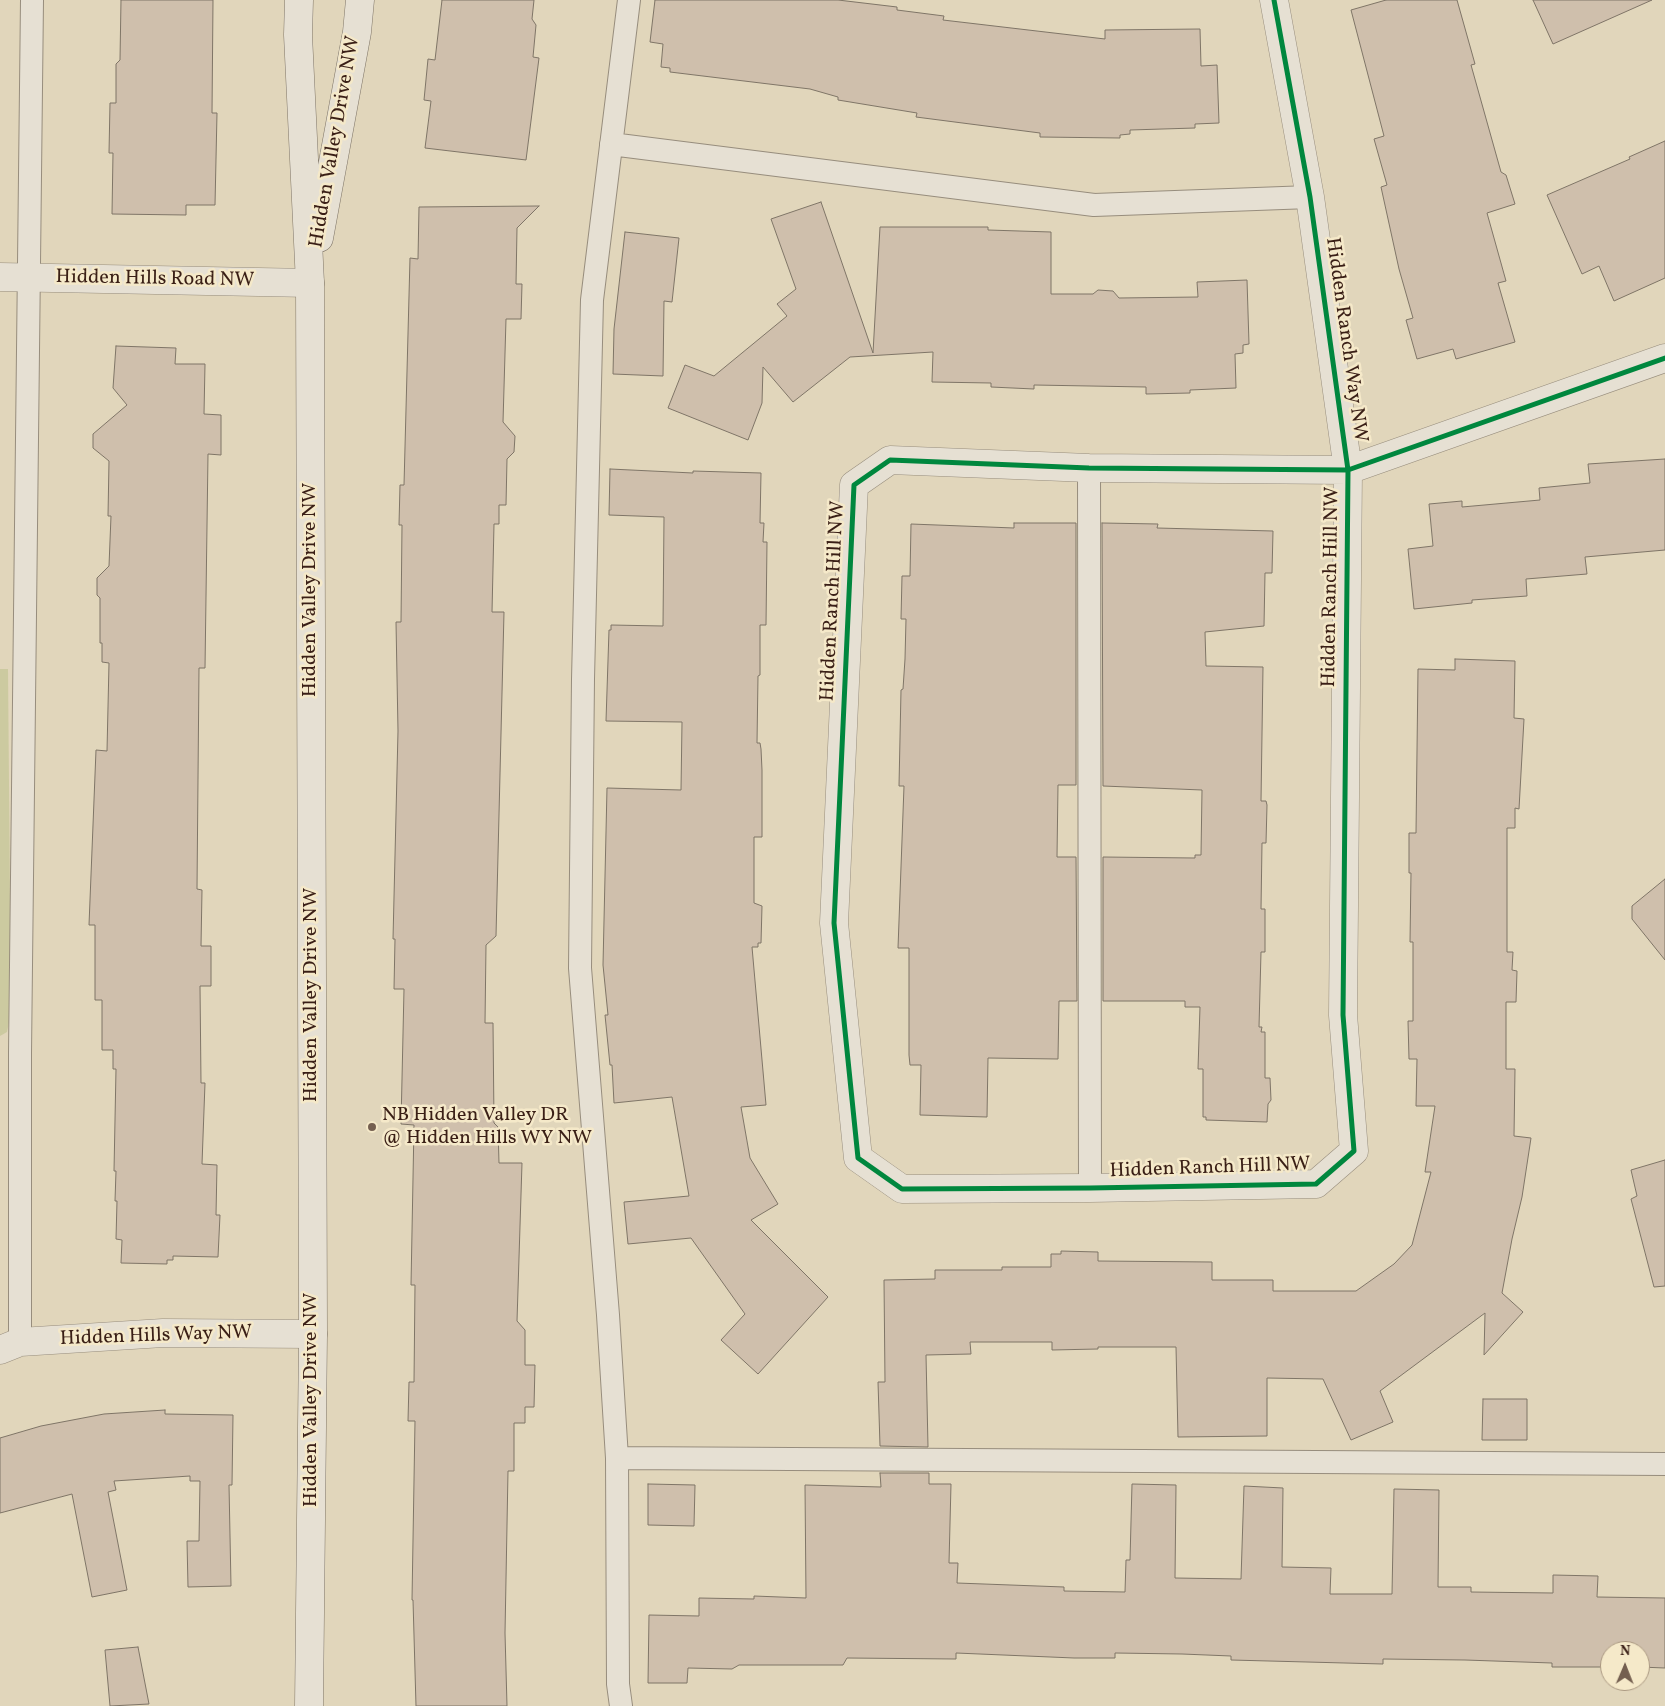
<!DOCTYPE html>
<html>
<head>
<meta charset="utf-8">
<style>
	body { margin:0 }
	#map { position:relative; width:1665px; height:1706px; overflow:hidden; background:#e1d6bb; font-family:Vollkorn,serif }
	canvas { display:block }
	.north { position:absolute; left:1600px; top:1641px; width:50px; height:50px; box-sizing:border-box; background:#f5e9c9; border:1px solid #aa9881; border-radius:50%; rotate:1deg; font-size:14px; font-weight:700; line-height:20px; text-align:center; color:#3a1f16 }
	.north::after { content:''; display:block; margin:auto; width:18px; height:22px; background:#745f50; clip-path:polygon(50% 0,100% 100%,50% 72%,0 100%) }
</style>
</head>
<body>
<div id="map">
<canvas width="1665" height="1706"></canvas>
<div class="north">N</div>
</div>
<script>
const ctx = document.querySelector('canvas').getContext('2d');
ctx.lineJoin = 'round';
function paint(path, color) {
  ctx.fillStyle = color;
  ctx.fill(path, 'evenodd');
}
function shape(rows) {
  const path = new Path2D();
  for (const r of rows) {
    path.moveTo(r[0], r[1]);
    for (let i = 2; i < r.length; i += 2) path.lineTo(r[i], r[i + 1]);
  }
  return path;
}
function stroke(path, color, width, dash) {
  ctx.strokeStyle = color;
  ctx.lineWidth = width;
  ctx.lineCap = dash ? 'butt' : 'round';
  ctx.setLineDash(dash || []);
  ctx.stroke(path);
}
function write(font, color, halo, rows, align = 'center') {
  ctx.font = font + ' Vollkorn,serif';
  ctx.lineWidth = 5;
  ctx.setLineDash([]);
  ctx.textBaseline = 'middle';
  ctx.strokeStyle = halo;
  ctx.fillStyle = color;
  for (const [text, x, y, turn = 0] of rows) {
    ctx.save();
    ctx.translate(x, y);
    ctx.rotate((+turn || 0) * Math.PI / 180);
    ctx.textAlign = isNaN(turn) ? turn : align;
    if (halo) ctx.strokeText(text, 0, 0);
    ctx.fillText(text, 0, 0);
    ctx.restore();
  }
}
paint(shape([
	[0,669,8,669,11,1012,7,1032,0,1036]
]), '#cccaa0');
const building = shape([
	[121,0,213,0,212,113,217,113,215,205,186,205,186,215,112,214,113,153,109,153,110,103,116,103,116,64,120,60,121,0],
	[442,0,534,0,532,19,536,25,533,57,539,58,526,160,425,148,431,101,424,100,428,59,435,60,442,0],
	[655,0,838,0,897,7,897,10,944,16,943,20,1105,39,1105,30,1200,29,1201,66,1217,65,1219,123,1195,124,1195,128,1130,130,1130,134,1120,135,1120,138,1040,137,1040,133,916,117,917,113,838,100,838,97,810,89,670,72,670,68,661,67,663,44,650,42,655,0],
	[1386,0,1457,0,1475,64,1471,65,1501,172,1506,175,1515,204,1487,213,1506,281,1498,283,1515,342,1456,359,1453,349,1417,359,1406,320,1413,318,1399,269,1381,187,1387,185,1374,139,1384,136,1351,10,1386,0],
	[1533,0,1652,0,1553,44,1533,0],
	[1665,141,1665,278,1614,301,1599,266,1582,274,1547,195,1630,159,1629,157,1665,141],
	[821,202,873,353,880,227,988,227,988,230,1051,232,1051,294,1093,294,1098,290,1113,291,1119,298,1198,297,1197,282,1247,280,1249,344,1243,345,1243,353,1235,354,1236,388,1190,390,1190,393,1146,394,1146,387,1034,385,1034,389,991,387,991,383,932,382,933,352,850,357,793,402,763,367,762,403,748,440,668,408,685,365,714,376,787,316,777,304,796,289,771,219,821,202],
	[539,206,517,228,516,284,522,284,521,319,506,319,503,422,515,436,514,452,507,459,506,505,499,505,499,524,494,524,492,612,504,612,496,936,486,945,485,1023,493,1023,494,1123,498,1127,499,1163,522,1163,517,1321,525,1330,525,1365,535,1365,534,1407,525,1407,525,1423,514,1423,514,1471,508,1471,505,1633,507,1706,416,1706,413,1600,412,1600,415,1421,408,1421,409,1382,414,1382,415,1285,411,1285,414,1125,401,1124,404,989,394,989,395,939,393,939,398,731,396,622,401,622,402,525,399,525,400,485,404,485,410,258,418,259,419,207,539,206],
	[625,232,679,238,672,302,664,301,663,376,613,374,614,329,625,232],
	[116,346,176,348,175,364,205,364,204,414,221,415,221,455,208,454,205,668,199,668,197,889,202,890,201,946,211,946,211,986,200,986,201,1083,205,1083,202,1164,217,1165,216,1215,220,1215,218,1257,173,1256,173,1260,167,1260,167,1264,121,1263,122,1240,116,1239,117,1201,115,1201,116,1171,114,1171,116,1069,113,1069,113,1050,102,1050,102,1000,95,1000,95,925,89,925,96,750,107,751,109,663,102,662,102,643,100,643,100,598,97,595,97,578,109,566,111,516,108,516,109,461,93,448,93,434,127,405,113,388,116,346],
	[1665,459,1665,550,1585,557,1587,574,1526,579,1527,596,1472,600,1472,603,1414,609,1408,549,1433,546,1429,504,1462,501,1462,507,1540,500,1539,488,1590,483,1588,464,1665,459],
	[610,469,693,473,693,471,761,473,760,523,764,523,763,542,767,542,766,625,760,625,760,675,758,676,757,743,760,743,761,749,762,770,762,837,754,837,754,903,762,906,761,943,758,943,758,947,752,947,766,1105,741,1107,750,1158,778,1204,751,1220,828,1297,758,1374,721,1340,745,1314,691,1238,628,1244,624,1202,689,1196,672,1097,614,1103,612,1065,610,1065,605,1015,608,1015,603,965,607,788,681,790,682,722,606,721,609,630,611,630,611,625,663,626,664,517,609,515,610,469],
	[1014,523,1076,523,1076,785,1058,785,1057,857,1076,857,1077,1001,1059,1001,1058,1059,988,1058,987,1117,920,1115,921,1065,910,1065,909,1055,909,948,898,948,904,786,899,786,901,690,903,689,905,659,906,619,901,619,902,576,910,576,911,524,1014,528,1014,523],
	[1102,523,1158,524,1157,528,1273,531,1272,573,1265,573,1264,626,1205,632,1206,666,1263,667,1261,801,1266,801,1267,805,1266,843,1262,843,1261,909,1265,909,1265,952,1261,952,1259,1027,1262,1027,1261,1032,1265,1032,1265,1078,1270,1078,1271,1100,1268,1104,1267,1122,1206,1120,1206,1117,1203,1117,1203,1069,1198,1069,1200,1007,1185,1007,1185,1001,1103,1001,1103,857,1195,858,1195,855,1201,855,1202,790,1103,786,1102,523],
	[1455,659,1515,661,1514,718,1524,719,1519,809,1515,808,1515,828,1507,828,1507,952,1513,952,1512,970,1517,971,1516,1002,1506,1002,1506,1069,1515,1069,1514,1136,1531,1138,1522,1197,1512,1239,1502,1293,1523,1312,1484,1355,1485,1313,1380,1391,1393,1422,1351,1440,1323,1379,1267,1378,1267,1436,1178,1437,1176,1347,1098,1347,1098,1349,1052,1350,1052,1342,970,1342,971,1354,926,1355,928,1447,880,1446,878,1382,885,1382,884,1280,935,1279,935,1270,1002,1270,1002,1267,1051,1267,1051,1254,1061,1254,1061,1251,1098,1252,1098,1261,1212,1262,1212,1280,1273,1280,1273,1291,1356,1291,1394,1264,1412,1245,1431,1172,1425,1172,1435,1106,1416,1106,1417,1059,1409,1059,1408,1021,1413,1021,1413,942,1410,942,1411,873,1409,873,1409,833,1416,833,1418,669,1455,670,1455,659],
	[1665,879,1665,960,1632,919,1632,906,1665,879],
	[1665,1160,1665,1286,1654,1287,1631,1199,1637,1196,1631,1170,1665,1160],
	[1483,1399,1527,1399,1527,1440,1482,1440,1483,1399],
	[165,1410,165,1414,233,1415,232,1485,229,1485,231,1586,188,1587,187,1541,199,1541,200,1481,190,1481,190,1476,114,1481,116,1490,108,1492,127,1590,92,1597,72,1494,0,1513,0,1438,41,1426,104,1414,165,1410],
	[880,1473,929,1473,929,1484,951,1484,949,1563,958,1563,957,1583,1064,1587,1064,1591,1125,1592,1126,1560,1130,1560,1132,1484,1176,1485,1175,1578,1241,1579,1244,1486,1283,1488,1282,1567,1331,1568,1330,1594,1392,1594,1394,1489,1439,1490,1438,1587,1471,1587,1471,1592,1553,1593,1553,1575,1598,1576,1597,1597,1665,1598,1665,1668,1640,1667,1640,1651,1610,1651,1610,1667,1552,1667,1552,1663,1465,1660,1383,1659,1383,1664,1231,1660,1231,1656,1182,1654,1115,1653,1115,1658,1074,1658,956,1653,956,1659,847,1658,843,1665,739,1665,732,1669,688,1668,687,1683,648,1683,649,1615,699,1616,699,1598,754,1599,754,1596,806,1598,805,1485,881,1487,880,1473],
	[648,1484,695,1485,694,1526,648,1525,648,1484],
	[138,1647,149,1704,110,1706,105,1650,138,1647]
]);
paint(building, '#cfbfac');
stroke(building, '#7f7567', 1);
const lane = shape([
	[611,144,1094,205,1310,197],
	[1089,468,1090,1188],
	[20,1342,20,1052,32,0],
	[617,1458,1665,1464],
	[621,1706,618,1684,617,1458,608,1315,580,968,583,679,592,300,629,0]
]);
const street = shape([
	[1274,0,1310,197,1348,470,1343,1015,1354,1151,1316,1184,1090,1188,902,1189,858,1158,834,923,854,485,890,460,1089,468,1348,470,1665,358],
	[0,277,310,283],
	[0,1350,20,1342,163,1333,313,1334]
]);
const secondary = shape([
	[299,0,298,35,310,283,313,1334,309,1706],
	[319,238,357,32,360,0]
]);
stroke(lane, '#978d7d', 24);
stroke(street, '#978d7d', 29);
stroke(secondary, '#7f7567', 29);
stroke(lane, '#e6e0d3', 22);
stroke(street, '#e6e0d3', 28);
stroke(secondary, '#e6e0d3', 28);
stroke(shape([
	[1274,0,1310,197,1348,470,1343,1015,1354,1151,1316,1184,1090,1188,902,1189,858,1158,834,923,854,485,890,460,1089,468,1348,470,1665,358]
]), '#00873e', 5);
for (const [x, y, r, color] of [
	[372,1127,5,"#745f50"]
]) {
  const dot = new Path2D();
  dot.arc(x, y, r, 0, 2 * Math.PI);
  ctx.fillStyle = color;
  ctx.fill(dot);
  stroke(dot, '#f5e9c9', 2);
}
write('20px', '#3a1f16', '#f5e9c9', [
	["Hidden Valley Drive NW",336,142,-80],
	["Hidden Hills Road NW",155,280,1],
	["Hidden Ranch Way NW",1345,340,82],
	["Hidden Ranch Hill NW",1332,587,-89],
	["Hidden Valley Drive NW",311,590,-90],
	["Hidden Ranch Hill NW",834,601,-87],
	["Hidden Valley Drive NW",312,995,-90],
	["Hidden Ranch Hill NW",1210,1169,-2],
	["Hidden Hills Way NW",156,1337,-2],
	["Hidden Valley Drive NW",312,1400,-90]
]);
write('20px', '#3a1f16', '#f5e9c9', [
	["NB Hidden Valley DR",382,1116],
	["@ Hidden Hills WY NW",382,1139]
], 'left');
</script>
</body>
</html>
